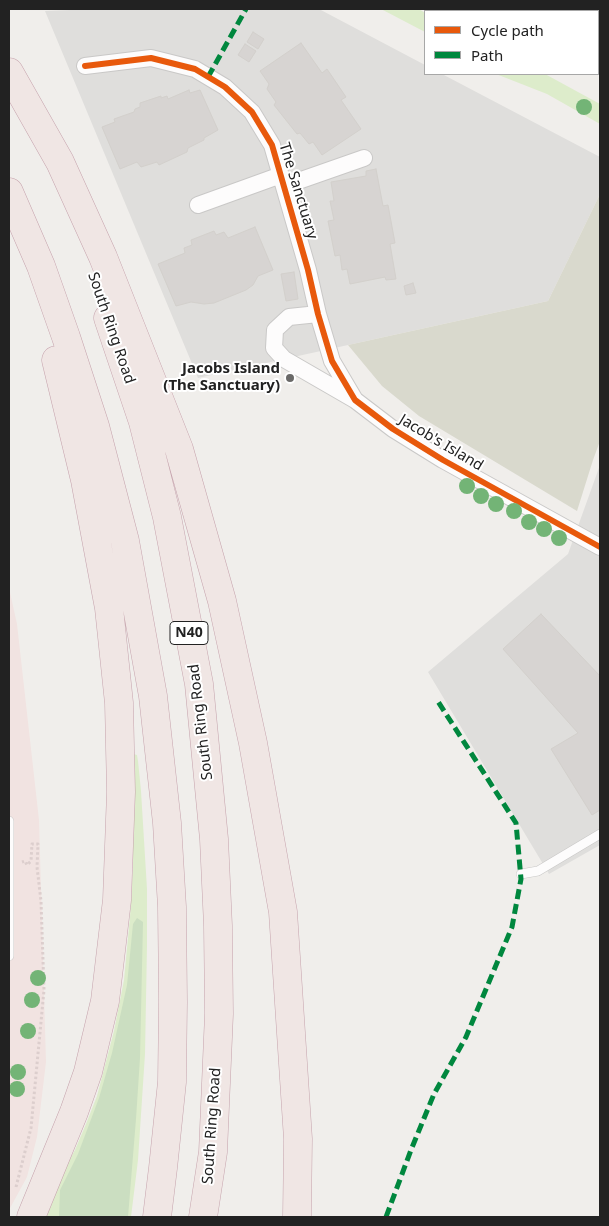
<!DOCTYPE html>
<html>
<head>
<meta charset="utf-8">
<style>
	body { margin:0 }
	#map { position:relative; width:609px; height:1226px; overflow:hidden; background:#f0eeeb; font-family:"Noto Sans",sans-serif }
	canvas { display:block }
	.frame { position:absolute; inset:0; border:10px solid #222; pointer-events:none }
	.legend { position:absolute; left:424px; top:10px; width:175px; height:65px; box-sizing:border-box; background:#fff; border:1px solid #a7a7a7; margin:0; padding:6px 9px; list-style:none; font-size:15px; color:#222 }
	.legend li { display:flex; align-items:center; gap:10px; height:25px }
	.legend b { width:25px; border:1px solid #a7a7a7 }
</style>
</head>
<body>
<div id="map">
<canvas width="609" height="1226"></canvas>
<div class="frame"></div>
<ul class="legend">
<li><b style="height:6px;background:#e8590c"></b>Cycle path</li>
<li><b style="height:6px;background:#00873e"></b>Path</li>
</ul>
</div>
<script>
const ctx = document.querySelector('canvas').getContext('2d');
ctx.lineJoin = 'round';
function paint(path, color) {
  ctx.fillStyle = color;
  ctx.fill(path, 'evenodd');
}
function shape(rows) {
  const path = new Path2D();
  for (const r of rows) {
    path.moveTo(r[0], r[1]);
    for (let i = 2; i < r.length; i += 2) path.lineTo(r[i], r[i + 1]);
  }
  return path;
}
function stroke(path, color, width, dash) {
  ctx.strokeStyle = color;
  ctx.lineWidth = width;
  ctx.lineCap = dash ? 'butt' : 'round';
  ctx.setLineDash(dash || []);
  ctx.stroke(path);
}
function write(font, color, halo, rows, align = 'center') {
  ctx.font = font + ' "Noto Sans",sans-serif';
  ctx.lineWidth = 4;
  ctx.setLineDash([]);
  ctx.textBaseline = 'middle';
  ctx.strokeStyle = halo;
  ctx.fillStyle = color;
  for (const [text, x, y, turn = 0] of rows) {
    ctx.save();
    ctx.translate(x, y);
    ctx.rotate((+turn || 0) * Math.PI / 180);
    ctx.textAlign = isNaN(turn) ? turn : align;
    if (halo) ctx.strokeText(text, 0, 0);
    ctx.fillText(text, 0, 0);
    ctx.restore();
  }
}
paint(shape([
	[95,9,319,9,425,65,425,74,442,74,600,157,600,194,548,301,198,378,45,11],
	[600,465,600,845,549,874,428,672,568,554]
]), '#dfdedc');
paint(shape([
	[9,588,17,624,39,820,46,1062,37,1137,27,1177,9,1210]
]), '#f1e3e1');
paint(shape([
	[600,194,600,441,593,460,577,511,419,416,382,386,348,345,548,301]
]), '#d9d9cd');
paint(shape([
	[381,9,419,9,425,13,425,32],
	[496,74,545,74,600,104,600,124,547,94],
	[133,754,137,755,138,761,141,791,147,889,147,946,145,1054,138,1160,131,1217,40,1217,56,1183,75,1150,86,1124,97,1096,114,1031,124,980,130,917,133,867]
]), '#ddeccb');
paint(shape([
	[137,918,143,922,140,1058,136,1119,128,1217,59,1217,60,1190,78,1154,99,1098,112,1053,127,985,133,924]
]), '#cbdec1');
paint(shape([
	[494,9,600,9,600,64,598,63,598,11,498,11]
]), '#bfdbe3');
const building = shape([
	[253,32,264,39,258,49,247,42,253,32],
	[301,43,322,73,327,69,346,97,341,100,361,129,322,155,313,142,309,144,300,133,297,134,274,105,276,102,267,89,269,84,260,71,301,43],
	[245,44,256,51,249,62,238,55,245,44],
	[189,90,190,93,200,90,218,130,204,138,204,140,188,148,187,152,159,165,157,162,141,167,137,162,120,169,102,127,115,122,114,119,134,112,135,109,140,107,140,103,161,96,161,98,167,96,168,99,189,90],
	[376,169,383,206,388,205,395,243,390,244,396,279,386,280,385,277,350,284,347,269,342,270,340,255,335,256,328,221,334,220,330,201,334,201,331,182,366,176,366,171,376,169],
	[255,227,273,270,258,276,253,285,246,290,214,303,204,304,191,302,176,306,158,264,185,253,184,248,192,245,191,240,214,231,216,235,224,232,228,238,255,227],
	[294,272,298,299,286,301,281,274,294,272],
	[413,283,416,293,406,295,404,286,413,283],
	[541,614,600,676,600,810,592,815,551,749,578,733,503,649,541,614]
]);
paint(building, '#d7d4d2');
stroke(building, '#d3d0cc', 1);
const service = shape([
	[9,821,9,956],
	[521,874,538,871,600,834]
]);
const minor = shape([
	[85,66,151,58,195,69,225,87,252,112,272,145,308,270,318,314,332,361,355,400,393,429,443,460,600,547],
	[284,186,364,158],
	[198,205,281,175],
	[318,314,289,317,275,330,274,348,284,359,355,400]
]);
const trunk = shape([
	[9,72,60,162,103,257,179,449,222,601,253,743,283,912,298,1139,297,1217],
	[9,192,41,266,66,337,95,426,125,541,153,696,167,823,172,907,173,1002,172,1082,163,1168,157,1217],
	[108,318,143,422,167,517,199,684,214,839,218,926,219,1014,213,1152,203,1217],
	[31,1217,74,1112,88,1072,105,1001,117,900,121,792,119,703,109,608,85,480,56,360]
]);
stroke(service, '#c9c8c7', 10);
stroke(minor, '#c9c8c7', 18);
stroke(trunk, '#c5a2ac', 29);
stroke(shape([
	[16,1187,31,1128,44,990,41,901,37,867,38,844,32,844,31,861,27,865,25,861,22,862]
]), '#dccecd', 3, [2.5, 2.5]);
stroke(service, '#fdfcfc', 9);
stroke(minor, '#fdfcfc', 16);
stroke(trunk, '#f0e6e4', 28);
stroke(shape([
	[208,77,246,9],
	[386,1217,411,1150,434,1094,466,1037,512,927,521,879,516,823,437,700]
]), '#00873e', 5, [10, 5]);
stroke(shape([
	[85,66,151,58,195,69,225,87,252,112,272,145,308,270,318,314,332,361,355,400,393,429,443,460,600,547]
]), '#e8590c', 6);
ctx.fillStyle = '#73b476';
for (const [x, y] of [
	[584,107],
	[467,486],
	[481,496],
	[496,504],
	[514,511],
	[529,522],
	[544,529],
	[559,538],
	[38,978],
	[32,1000],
	[28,1031],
	[18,1072],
	[17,1089]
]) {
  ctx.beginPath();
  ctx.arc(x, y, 8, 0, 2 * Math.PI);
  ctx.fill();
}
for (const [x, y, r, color] of [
	[290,378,5,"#6a6968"]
]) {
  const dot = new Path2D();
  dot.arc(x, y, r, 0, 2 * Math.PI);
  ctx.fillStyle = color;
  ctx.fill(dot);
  stroke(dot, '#fff', 2);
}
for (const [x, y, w] of [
	[189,633,38]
]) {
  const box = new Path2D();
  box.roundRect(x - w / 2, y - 11.5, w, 23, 4);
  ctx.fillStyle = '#fff';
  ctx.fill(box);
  stroke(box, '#222', 1);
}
write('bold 14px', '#222', null, [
	["N40",189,633]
]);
write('15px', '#222', '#fff', [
	["The Sanctuary",298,191,73],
	["South Ring Road",111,328,71],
	["Jacob's Island",441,443,31],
	["South Ring Road",201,722,-97],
	["South Ring Road",212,1126,-86]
]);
write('bold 15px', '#222', '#fff', [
	["Jacobs Island",280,369],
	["(The Sanctuary)",280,386]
], 'right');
</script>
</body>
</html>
